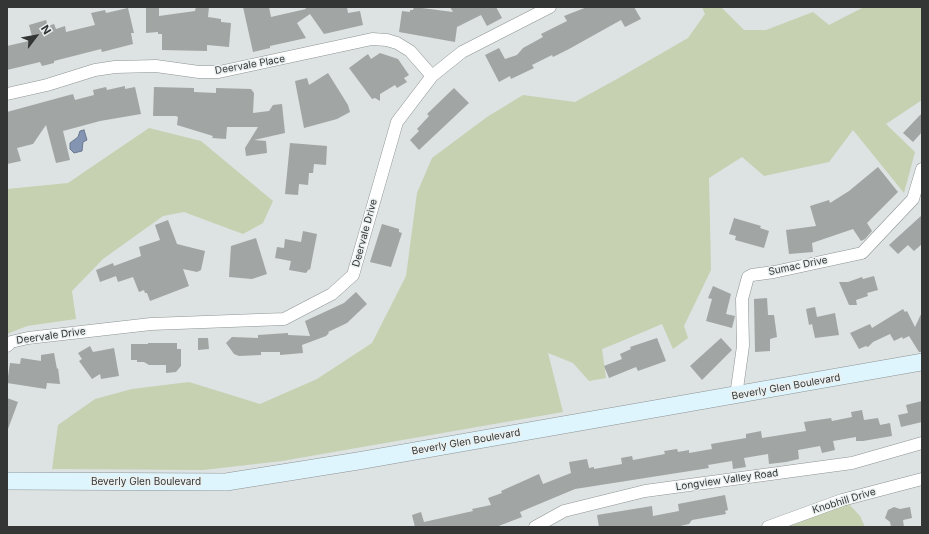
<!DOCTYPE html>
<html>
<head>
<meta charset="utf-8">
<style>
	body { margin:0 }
	#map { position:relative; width:929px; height:534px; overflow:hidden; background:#dde2e2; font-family:Inter,sans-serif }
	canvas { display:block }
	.frame { position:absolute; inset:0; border:8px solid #343636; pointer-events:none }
	.north { position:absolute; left:16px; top:16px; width:40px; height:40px; -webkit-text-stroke:3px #eaf0ef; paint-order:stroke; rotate:58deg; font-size:11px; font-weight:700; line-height:16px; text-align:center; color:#343636 }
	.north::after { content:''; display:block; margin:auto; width:14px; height:18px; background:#343636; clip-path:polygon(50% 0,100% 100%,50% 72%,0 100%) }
</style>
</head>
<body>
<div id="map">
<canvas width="929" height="534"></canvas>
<div class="frame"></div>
<div class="north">N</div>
</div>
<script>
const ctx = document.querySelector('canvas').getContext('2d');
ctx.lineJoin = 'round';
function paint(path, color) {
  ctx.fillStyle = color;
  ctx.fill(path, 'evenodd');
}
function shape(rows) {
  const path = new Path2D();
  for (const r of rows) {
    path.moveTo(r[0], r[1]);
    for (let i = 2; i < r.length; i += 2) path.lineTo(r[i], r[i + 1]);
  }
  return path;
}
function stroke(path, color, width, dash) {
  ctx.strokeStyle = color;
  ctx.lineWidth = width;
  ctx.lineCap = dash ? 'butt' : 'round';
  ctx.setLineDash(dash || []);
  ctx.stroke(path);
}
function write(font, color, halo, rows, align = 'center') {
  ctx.font = font + ' Inter,sans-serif';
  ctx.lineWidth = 3;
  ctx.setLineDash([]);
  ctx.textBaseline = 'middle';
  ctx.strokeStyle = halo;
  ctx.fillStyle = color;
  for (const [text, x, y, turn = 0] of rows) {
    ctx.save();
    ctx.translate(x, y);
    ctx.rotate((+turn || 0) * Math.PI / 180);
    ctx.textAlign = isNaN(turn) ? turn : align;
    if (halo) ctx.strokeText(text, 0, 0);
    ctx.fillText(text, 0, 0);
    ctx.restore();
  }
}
paint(shape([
	[702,7,721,7,744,30,766,30,813,12,829,25,864,7,922,7,922,100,886,124,915,152,904,193,853,130,829,162,764,176,742,157,709,178,711,270,684,326,688,338,673,349,662,324,617,343,602,349,606,378,589,381,573,363,548,353,563,412,282,461,203,470,52,469,58,425,95,399,132,389,189,382,260,404,317,379,372,343,406,276,417,193,432,158,487,117,523,95,575,102,617,79,688,38,705,14],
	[149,128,201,141,273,201,263,223,243,234,184,212,163,216,103,259,72,291,76,319,27,326,7,334,7,189,68,183],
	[846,501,860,516,865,527,777,527]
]), '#c5d1b1');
const water = shape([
	[84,130,87,140,83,142,82,151,74,153,70,149,70,143,78,137,80,131,84,130]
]);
paint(water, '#8395b3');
stroke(water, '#6b788e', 1);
paint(shape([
	[146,7,159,7,159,16,195,11,196,7,209,7,208,17,221,19,221,22,231,23,229,47,207,45,207,51,162,50,162,34,158,34,158,32,146,33],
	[243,7,269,7,271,17,306,9,305,7,347,7,348,13,360,11,363,25,324,34,310,14,297,23,306,38,270,46,270,48,253,52],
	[414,7,453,12,450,7,496,7,502,18,487,26,481,15,457,27,455,42,399,32,402,11,410,12,410,10,413,10],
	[587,7,634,7,641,19,625,27,621,20,569,49,553,57,552,55,532,65,534,68,511,79,510,76,499,82,485,55,499,48,505,59,517,55,523,48,543,37,541,34,567,21,564,16],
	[128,8,134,33,131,33,133,44,102,52,101,49,54,61,54,63,42,66,40,62,7,70,7,46,33,40,29,25,46,20,48,26,54,24,56,29,65,26,66,32,95,25,91,13,105,10,106,13],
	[380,53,398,59,409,75,404,78,407,82,397,88,395,85,380,94,380,101,375,98,372,99,349,68,368,54,371,59],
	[328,73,348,105,350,112,337,119,304,128,295,81,307,78,309,85],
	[125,86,125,89,135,87,141,114,100,121,63,131,70,160,56,163,46,125,33,144,17,148,21,161,7,164,7,112,73,94,75,100,94,95,93,90,106,87,107,90],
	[154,87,194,88,194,92,216,93,216,88,251,89,254,93,253,113,269,111,273,105,282,104,285,133,254,140,266,141,267,153,246,156,245,148,258,127,227,127,226,139,212,138,213,136,177,125,178,117,176,116,153,116],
	[454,88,469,103,419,150,410,140,419,131,417,129,429,116,427,114],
	[922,113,922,132,913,142,903,133],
	[290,143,327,146,326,165,314,164,313,173,309,173,308,185,299,184,298,195,285,194],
	[878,167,898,192,867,223,872,231,865,239,861,241,853,229,812,243,813,252,789,254,786,230,816,226,810,206,829,200,830,203,849,191],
	[922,215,922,244,914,251,908,245,898,254,889,245],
	[734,218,761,226,760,228,769,231,764,248,735,240,736,236,729,234],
	[168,220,177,244,205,251,201,270,197,272,183,269,189,286,150,301,147,293,145,293,144,290,139,292,133,277,118,282,116,276,100,282,96,270,113,263,114,266,141,256,139,247,160,240,155,225],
	[382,224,399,229,399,232,402,233,391,267,370,262],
	[303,231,317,234,310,270,309,269,306,273,289,270,291,261,275,258,277,247,284,248,285,239,301,242],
	[256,238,267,274,252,279,229,277,231,246],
	[874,276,878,290,867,293,868,296,856,300,857,305,849,305,839,282,848,282,862,277,863,279],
	[713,286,731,294,726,314,735,316,732,328,706,321,712,299,708,298],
	[356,292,367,304,347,323,328,332,329,333,326,336,302,345,303,353,280,355,280,352,261,352,261,355,239,356,234,354,226,343,232,337,258,338,258,335,288,333,288,335,310,336,305,321,344,303],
	[767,298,768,315,774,315,777,337,770,339,770,351,755,352,754,299],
	[815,307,817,317,835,313,839,335,815,338,812,324,809,325,806,309],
	[903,309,905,312,907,311,915,327,922,312,922,352,919,352,909,336,903,339,902,337,894,341,890,334,873,342,868,347,866,346,859,349,850,333,870,324,872,328],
	[198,338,208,338,209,349,198,350],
	[657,338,666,361,638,371,636,367,609,378,604,366,622,359,620,354,631,349,630,347],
	[721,338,732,350,702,380,690,366],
	[148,343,177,343,177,349,181,349,181,366,176,372,166,373,166,365,149,365,144,362,137,362,137,360,131,360,131,344,148,344],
	[90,346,93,352,114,348,119,376,101,379,100,374,92,379,79,361,82,359,78,353],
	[54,353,57,369,58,368,60,384,47,383,46,389,7,383,10,363,20,364,21,358,41,361,41,355],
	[7,398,18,402,8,429,7,429],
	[922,401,922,422,901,427,898,415,908,413,906,405],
	[862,410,864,420,878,418,880,425,890,423,892,436,863,441,856,441,856,437,833,441,835,450,822,453,820,446,798,450,799,459,786,462,769,464,768,454,744,458,746,467,733,469,732,461,708,465,709,468,575,489,520,512,522,517,496,527,415,527,412,515,421,512,424,522,473,511,472,509,491,505,488,498,502,493,501,491,539,474,543,484,571,473,569,462,587,459,589,468,594,467,594,469,622,464,621,458,632,456,633,460,665,454,664,451,677,449,678,452,689,450,689,453,712,449,711,444,746,438,746,434,761,431,762,438,806,431,804,422,831,418,832,421,852,417,851,412],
	[725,495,728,510,725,511,726,514,692,520,689,524,676,527,599,527,597,515,652,506,653,516,679,511,678,504],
	[910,507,912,518,903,520,904,527,891,527,890,522,885,518,888,510,894,507,900,509]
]), '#a1a5a3');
const street = shape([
	[7,94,47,85,95,70,115,67,156,66,199,72,219,72,372,39,387,40,397,43,410,51,432,76],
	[7,346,11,342,28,338,151,324,284,319,332,294,353,275,397,122,432,76,462,52,550,7],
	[736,396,743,346,742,299,748,277,752,275,774,272,862,253,913,199,922,169],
	[535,527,564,511,645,491,852,463,922,443],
	[768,527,842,500,922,479]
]);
const secondary = shape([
	[7,481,226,482,358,461,922,362]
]);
stroke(street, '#8e9393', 13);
stroke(secondary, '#8e9393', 18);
stroke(street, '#fff', 12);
stroke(secondary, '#dff5fe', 17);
write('10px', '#343636', '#eaf0ef', [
	["Deervale Place",250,65,-10],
	["Deervale Drive",365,233,-75],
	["Sumac Drive",798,266,-12],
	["Deervale Drive",51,336,-8],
	["Beverly Glen Boulevard",786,387,-10],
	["Beverly Glen Boulevard",466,442,-10],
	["Longview Valley Road",727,480,-8],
	["Beverly Glen Boulevard",146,482],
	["Knobhill Drive",844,501,-17]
]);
</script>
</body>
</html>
